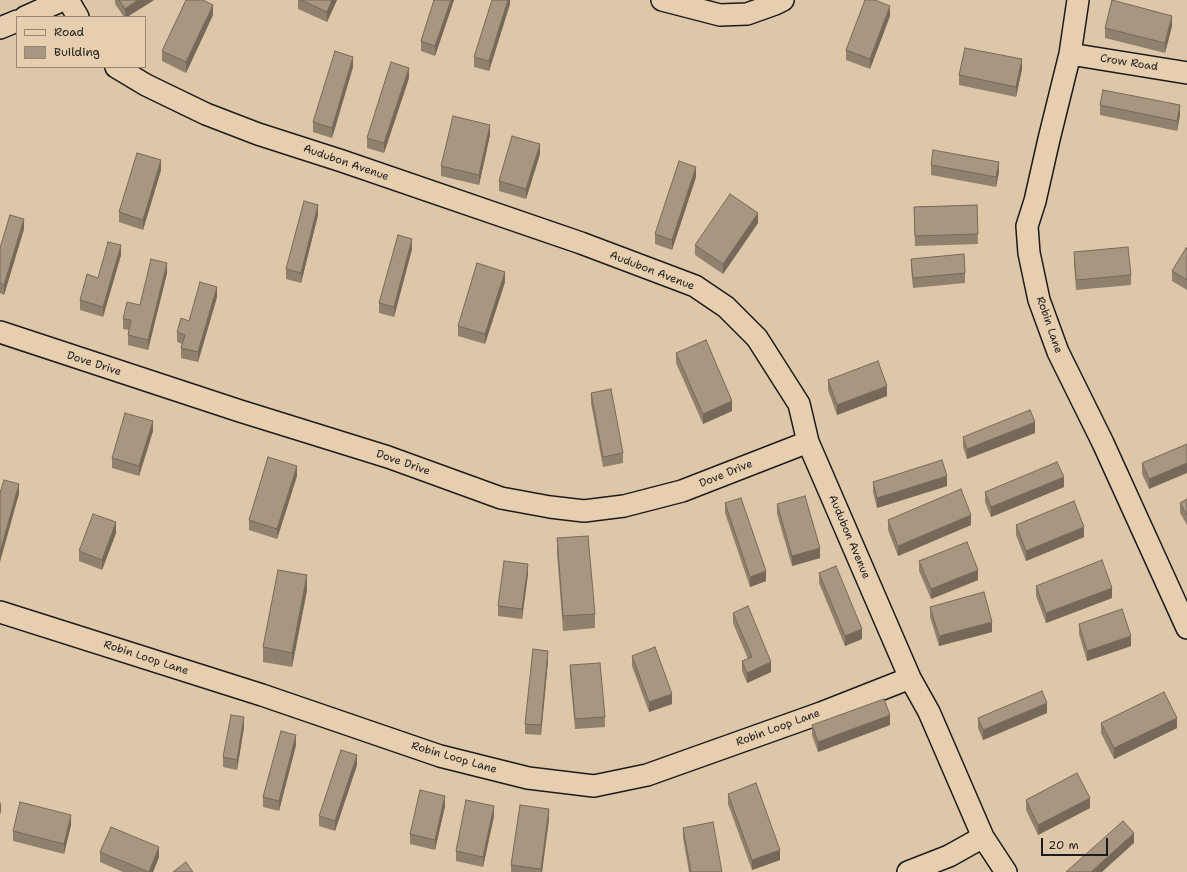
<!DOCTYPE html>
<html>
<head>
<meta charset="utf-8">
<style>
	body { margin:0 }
	#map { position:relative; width:1187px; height:872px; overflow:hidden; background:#dec7a8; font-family:"Shantell Sans",sans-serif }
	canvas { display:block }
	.legend { position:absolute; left:16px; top:16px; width:130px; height:52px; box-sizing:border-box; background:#e6ceae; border:1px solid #958774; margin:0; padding:5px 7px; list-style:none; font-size:12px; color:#1c1c1c }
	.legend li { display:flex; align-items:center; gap:8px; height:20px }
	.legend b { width:20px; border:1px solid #958774 }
	.scale { position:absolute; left:1041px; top:838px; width:67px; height:18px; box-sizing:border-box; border:2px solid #1c1c1c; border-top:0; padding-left:5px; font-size:12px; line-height:14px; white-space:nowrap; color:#1c1c1c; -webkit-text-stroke:3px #e6ceae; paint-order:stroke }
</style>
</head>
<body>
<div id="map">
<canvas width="1187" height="872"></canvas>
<ul class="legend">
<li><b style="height:5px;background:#e6ceae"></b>Road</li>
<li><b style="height:11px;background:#a89681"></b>Building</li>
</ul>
<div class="scale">20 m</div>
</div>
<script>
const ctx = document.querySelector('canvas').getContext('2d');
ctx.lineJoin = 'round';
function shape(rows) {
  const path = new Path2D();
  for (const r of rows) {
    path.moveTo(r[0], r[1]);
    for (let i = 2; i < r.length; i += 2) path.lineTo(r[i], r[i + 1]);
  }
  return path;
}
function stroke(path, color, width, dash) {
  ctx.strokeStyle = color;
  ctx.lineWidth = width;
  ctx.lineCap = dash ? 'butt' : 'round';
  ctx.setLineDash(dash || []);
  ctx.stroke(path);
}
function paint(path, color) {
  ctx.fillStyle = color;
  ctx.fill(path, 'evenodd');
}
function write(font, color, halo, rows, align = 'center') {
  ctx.font = font + ' "Shantell Sans",sans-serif';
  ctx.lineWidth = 3;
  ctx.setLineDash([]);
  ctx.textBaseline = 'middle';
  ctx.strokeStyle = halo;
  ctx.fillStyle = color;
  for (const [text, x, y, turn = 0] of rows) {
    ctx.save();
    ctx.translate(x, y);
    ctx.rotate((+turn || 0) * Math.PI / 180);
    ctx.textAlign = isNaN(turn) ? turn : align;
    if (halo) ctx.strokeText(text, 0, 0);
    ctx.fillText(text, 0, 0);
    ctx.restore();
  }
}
const minor = shape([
	[68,0,78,17],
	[662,0,720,15,747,14,775,4,783,0],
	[1078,0,1070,54,1049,139,1035,201,1027,226,1029,253,1039,300,1058,352,1103,443,1187,628],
	[25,17,63,0],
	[0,28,17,21],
	[1070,54,1187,73],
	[116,67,146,85,206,114,258,134,342,161,581,243,695,286,726,307,757,338,799,404,808,442,910,678,929,712,983,837,1006,872],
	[0,332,240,411,388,457,501,498,550,507,584,511,624,506,682,491,808,442],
	[0,612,262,695,440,756,528,778,594,786,647,775,821,713,910,678],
	[908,872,949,856,983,837]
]);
stroke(minor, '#1c1c1c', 24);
stroke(minor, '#e6ceae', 21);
paint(shape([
	[115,0,154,0,127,17,124,17,115,4],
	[298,0,337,0,327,22,298,9],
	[434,0,454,0,435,56,421,51,421,41],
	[510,0,510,4,489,71,474,67,474,57],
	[213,15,186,73,162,61,162,51],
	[890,16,870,69,846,60,846,50],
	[1172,26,1165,53,1105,38,1105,28],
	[353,67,332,138,313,132,313,122],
	[1022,69,1016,97,959,85,959,75],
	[409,78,384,153,367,148,367,138],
	[1100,105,1180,115,1177,131,1100,115],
	[490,135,479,185,441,176,441,166],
	[540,154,526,199,499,191,499,181],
	[931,165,999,172,996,187,931,175],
	[161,170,143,230,119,222,119,212],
	[696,177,672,250,655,244,655,234],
	[977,205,978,244,915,246,914,207],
	[318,215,301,283,286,279,286,269],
	[758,223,723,274,695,255,695,245],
	[24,229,4,295,0,293,0,248],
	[1187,248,1187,290,1172,281,1172,271],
	[412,249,394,317,379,313,379,303],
	[1074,252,1131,275,1131,285,1076,290,1074,262],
	[121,255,103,317,80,310,80,300,98,278],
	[911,259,965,273,965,283,913,288,911,269],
	[167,273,148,350,128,345,128,335,129,330,123,329,123,319,140,305],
	[505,282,485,344,458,336,458,326],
	[217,297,198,362,181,358,181,348,182,344,177,342,177,332],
	[676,353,732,411,703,424,676,363],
	[828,380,887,396,837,415,828,390],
	[591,393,623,453,623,463,603,467,591,403],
	[153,431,139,476,112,468,112,458],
	[1035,433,967,459,963,447,963,437],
	[1187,444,1149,489,1142,474,1142,463],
	[297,476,277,539,249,530,249,520],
	[873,482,947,486,877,508,873,492],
	[1064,487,991,517,985,502,985,492],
	[1187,499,1187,525,1180,513,1180,503],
	[725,503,766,581,750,587,725,513],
	[777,504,820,558,792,566,777,514],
	[888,520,971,525,898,556,888,530],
	[1016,525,1084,537,1026,561,1016,535],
	[116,533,102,570,79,561,79,551],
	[557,538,595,614,595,628,563,631,557,553],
	[919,561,978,580,931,599,919,571],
	[819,573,862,639,845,646,819,583],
	[528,574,522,619,498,616,498,606],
	[1036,586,1112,598,1046,623,1036,596],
	[307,590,292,667,263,662,263,647],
	[930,607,992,632,939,646,930,617],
	[733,613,771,672,747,683,742,671,742,661,748,659,733,623],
	[1079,624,1131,646,1087,661,1079,634],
	[632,656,672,704,649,712,632,666],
	[548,661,541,735,525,734,525,724],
	[570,665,605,717,605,727,575,729,570,675],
	[1047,713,983,740,978,728,978,718],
	[1101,723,1177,728,1114,759,1101,733],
	[812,725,890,725,818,752,812,735],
	[244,727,237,770,223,767,223,757],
	[296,745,279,811,263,807,263,797],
	[357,765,335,831,319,826,319,816],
	[728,794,780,860,752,870,728,804],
	[1026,800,1090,808,1038,835,1026,810],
	[445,806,435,850,410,844,410,834],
	[494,816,483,867,456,861,456,851],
	[549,819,542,872,511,872,511,865],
	[71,825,64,854,13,841,13,831],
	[683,828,722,872,689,872,683,838],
	[100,852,159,857,153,872,123,872,100,862]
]), '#90816f');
paint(shape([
	[138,0,154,0,127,17,125,17,125,9],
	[332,0,337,0,327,22,327,12],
	[451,0,454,0,435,56,435,46],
	[508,0,510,0,510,4,489,71,489,61],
	[213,5,213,15,186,73,186,62],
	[890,6,890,16,870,69,870,59],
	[1172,16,1172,26,1165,53,1165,43],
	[353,57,353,67,332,138,332,128],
	[1022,59,1022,69,1016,97,1016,87],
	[409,68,409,78,384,153,384,143],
	[1180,105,1180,115,1177,131,1177,121],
	[490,125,490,135,479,185,479,175],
	[540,144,540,154,526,199,526,189],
	[161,160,161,170,143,230,143,220],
	[999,162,999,172,996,187,996,177],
	[696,167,696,177,672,250,672,240],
	[318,205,318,215,301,283,301,273],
	[758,213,758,223,723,274,723,264],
	[24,219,24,229,4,295,4,285],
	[412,239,412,249,394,317,394,307],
	[121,245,121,255,103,317,103,307],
	[167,263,167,273,148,350,148,340],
	[505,272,505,282,485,344,485,334],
	[217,287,217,297,198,362,198,352],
	[887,386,887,396,837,415,837,405],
	[732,401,732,411,703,424,703,414],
	[153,421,153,431,139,476,139,466],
	[1035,422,1035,433,967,459,967,449],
	[1187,463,1187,473,1149,489,1149,479],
	[297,466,297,476,277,539,277,529],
	[947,476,947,486,877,508,877,498],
	[1064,477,1064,487,991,517,991,507],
	[19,484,19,494,0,562,0,552],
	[971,515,971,525,898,556,898,546],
	[116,522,116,533,102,570,102,560],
	[1084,527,1084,537,1026,561,1026,551],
	[820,548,820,558,792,566,792,556],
	[528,564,528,574,522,619,522,609],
	[978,570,978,580,931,599,931,589],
	[766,571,766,581,750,587,750,577],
	[307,575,307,590,292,667,292,653],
	[1112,588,1112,598,1046,623,1046,613],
	[992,622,992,632,939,646,939,636],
	[862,629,862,639,845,646,845,636],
	[1131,636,1131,646,1087,661,1087,651],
	[548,651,548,661,541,735,541,725],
	[771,662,771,672,747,683,747,673],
	[672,694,672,704,649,712,649,702],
	[1047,703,1047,713,983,740,983,730],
	[890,715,890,725,818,752,818,742],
	[244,717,244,727,237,770,237,760],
	[1177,718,1177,728,1114,759,1114,748],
	[296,735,296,745,279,811,279,801],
	[357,755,357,765,335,831,335,821],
	[445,796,445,806,435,850,435,840],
	[1090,798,1090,808,1038,835,1038,825],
	[1,801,1,811,0,815,0,805],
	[494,806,494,816,483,867,483,857],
	[549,809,549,819,542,872,541,872],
	[71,815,71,825,64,854,64,844],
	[1134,833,1134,843,1102,872,1091,872],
	[159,847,159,857,153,872,149,872],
	[780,850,780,860,752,870,752,860]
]), '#76695a');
const building = shape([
	[119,0,138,0,125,9,119,0],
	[186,0,203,0,213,5,186,62,162,51,186,0],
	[301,0,332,0,327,12,301,0],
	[434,0,451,0,435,46,421,41,434,0],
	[492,0,508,0,489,61,474,57,492,0],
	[865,0,875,0,890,6,870,59,846,50,865,0],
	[1112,0,1172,16,1165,43,1105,28,1112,0],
	[965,48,1022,59,1016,87,959,75,965,48],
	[335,51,353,57,332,128,313,122,335,51],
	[391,62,409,68,384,143,367,138,391,62],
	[1103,90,1180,105,1177,121,1100,105,1103,90],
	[453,116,490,125,479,175,441,166,453,116],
	[512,136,540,144,526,189,499,181,512,136],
	[933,150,999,162,996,177,931,165,933,150],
	[137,153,161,160,143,220,119,212,137,153],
	[679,161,696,167,672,240,655,234,679,161],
	[730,194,758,213,723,264,695,245,730,194],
	[304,201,318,205,301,273,286,269,304,201],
	[977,205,978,234,915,236,914,207,977,205],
	[10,215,24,219,4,285,0,283,0,248,10,215],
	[398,235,412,239,394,307,379,303,398,235],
	[108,242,121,245,103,307,80,300,87,274,98,278,108,242],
	[1128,247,1131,275,1076,280,1074,252,1128,247],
	[1186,248,1187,248,1187,280,1172,271,1186,248],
	[964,254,965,273,913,278,911,259,964,254],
	[151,259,167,263,148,340,128,335,131,320,123,319,127,302,140,305,151,259],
	[477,263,505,272,485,334,458,326,477,263],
	[200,282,217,287,198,352,181,348,185,335,177,332,181,318,189,321,200,282],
	[706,340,732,401,703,414,676,353,706,340],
	[878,361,887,386,837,405,828,380,878,361],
	[611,389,623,453,603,457,591,393,611,389],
	[1030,410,1035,422,967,449,963,437,1030,410],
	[125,413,153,421,139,466,112,458,125,413],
	[1187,444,1187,463,1149,479,1142,463,1187,444],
	[268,457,297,466,277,529,249,520,268,457],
	[942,460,947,476,877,498,873,482,942,460],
	[1057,462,1064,477,991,507,985,492,1057,462],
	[4,480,19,484,0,552,0,493,4,480],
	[961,489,971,515,898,546,888,520,961,489],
	[805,496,820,548,792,556,777,504,805,496],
	[741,498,766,571,750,577,725,503,741,498],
	[1187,499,1187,515,1180,503,1187,499],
	[1074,501,1084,527,1026,551,1016,525,1074,501],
	[93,514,116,522,102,560,79,551,93,514],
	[588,536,595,614,563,616,557,538,588,536],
	[967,542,978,570,931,589,919,561,967,542],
	[1102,560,1112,588,1046,613,1036,586,1102,560],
	[504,561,528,564,522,609,498,606,504,561],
	[836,566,862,629,845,636,819,573,836,566],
	[278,570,307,575,292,653,263,647,278,570],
	[984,592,992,622,939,636,930,607,984,592],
	[748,606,771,662,747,673,742,661,752,657,733,613,748,606],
	[1122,609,1131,636,1087,651,1079,624,1122,609],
	[655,647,672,694,649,702,632,656,655,647],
	[533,649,548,651,541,725,525,724,533,649],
	[600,663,605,717,575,719,570,665,600,663],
	[1042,691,1047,703,983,730,978,718,1042,691],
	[1164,692,1177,718,1114,748,1101,723,1164,692],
	[884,699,890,715,818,742,812,725,884,699],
	[231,715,244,717,237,760,223,757,231,715],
	[281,731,296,735,279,801,263,797,281,731],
	[341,750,357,755,335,821,319,816,341,750],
	[1077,773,1090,798,1038,825,1026,800,1077,773],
	[756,783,780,850,752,860,728,794,756,783],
	[420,790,445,796,435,840,410,834,420,790],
	[466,800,494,806,483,857,456,851,466,800],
	[20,802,71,815,64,844,13,831,20,802],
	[520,805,549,809,541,869,511,865,520,805],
	[1123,821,1134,833,1091,872,1066,872,1123,821],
	[713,822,722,872,691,872,683,828,713,822],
	[111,827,159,847,149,872,100,852,111,827],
	[186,862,193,872,173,872,186,862]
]);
paint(building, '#a89681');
stroke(building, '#76695a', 1);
write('11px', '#1c1c1c', '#e6ceae', [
	["Crow Road",1129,63,9],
	["Audubon Avenue",346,163,19],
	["Audubon Avenue",652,271,21],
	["Robin Lane",1049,325,71],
	["Dove Drive",94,364,18],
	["Dove Drive",403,463,19],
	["Dove Drive",726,474,-22],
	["Audubon Avenue",849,537,67],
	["Robin Loop Lane",146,658,18],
	["Robin Loop Lane",778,728,-20],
	["Robin Loop Lane",454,758,16]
]);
</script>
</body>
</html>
